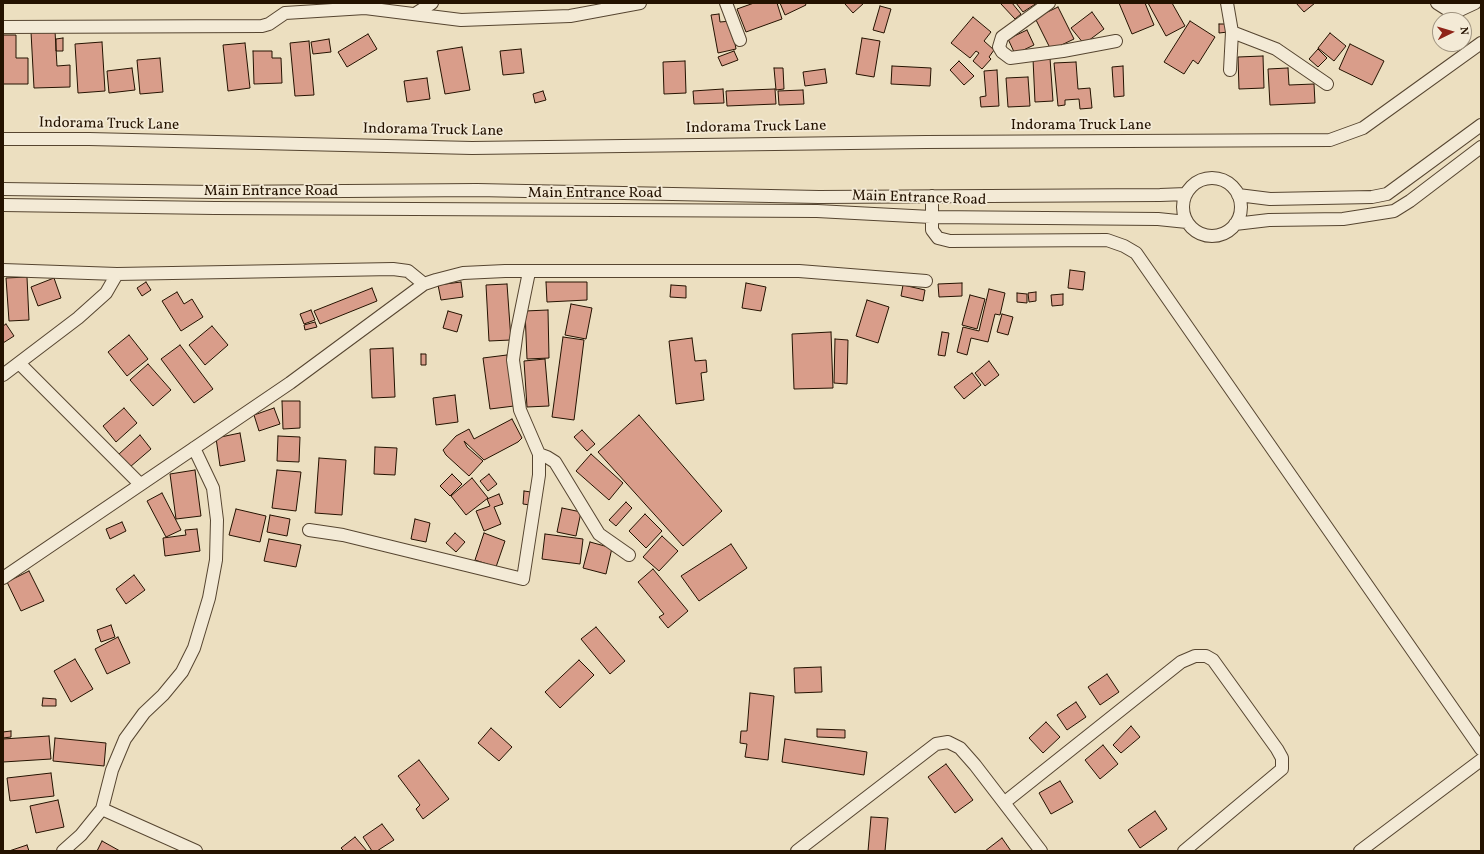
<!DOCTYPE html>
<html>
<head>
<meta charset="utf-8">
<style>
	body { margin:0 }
	#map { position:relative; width:1484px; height:854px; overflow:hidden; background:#ecdfc0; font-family:Vollkorn,serif }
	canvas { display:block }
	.frame { position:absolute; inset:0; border:4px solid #241200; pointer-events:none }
	.north { position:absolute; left:1432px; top:12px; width:40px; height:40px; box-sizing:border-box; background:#f3ead6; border:1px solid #a09480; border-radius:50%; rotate:85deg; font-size:11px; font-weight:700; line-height:16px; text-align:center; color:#241200 }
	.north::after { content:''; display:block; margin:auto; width:14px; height:18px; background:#8f2418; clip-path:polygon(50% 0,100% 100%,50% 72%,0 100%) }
</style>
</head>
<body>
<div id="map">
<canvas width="1484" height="854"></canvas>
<div class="frame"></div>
<div class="north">N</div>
</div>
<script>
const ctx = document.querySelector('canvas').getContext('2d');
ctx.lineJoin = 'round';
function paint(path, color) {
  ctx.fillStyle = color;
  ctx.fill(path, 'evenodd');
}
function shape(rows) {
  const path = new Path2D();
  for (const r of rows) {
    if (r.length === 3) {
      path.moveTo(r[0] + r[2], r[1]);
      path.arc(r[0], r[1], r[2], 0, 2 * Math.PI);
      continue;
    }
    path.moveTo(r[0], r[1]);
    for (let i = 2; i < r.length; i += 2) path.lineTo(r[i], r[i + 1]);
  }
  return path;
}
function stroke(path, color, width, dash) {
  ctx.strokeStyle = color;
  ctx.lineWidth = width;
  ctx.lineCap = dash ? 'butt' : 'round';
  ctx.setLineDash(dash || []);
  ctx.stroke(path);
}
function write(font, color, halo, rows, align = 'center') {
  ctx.font = font + ' Vollkorn,serif';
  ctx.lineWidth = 3.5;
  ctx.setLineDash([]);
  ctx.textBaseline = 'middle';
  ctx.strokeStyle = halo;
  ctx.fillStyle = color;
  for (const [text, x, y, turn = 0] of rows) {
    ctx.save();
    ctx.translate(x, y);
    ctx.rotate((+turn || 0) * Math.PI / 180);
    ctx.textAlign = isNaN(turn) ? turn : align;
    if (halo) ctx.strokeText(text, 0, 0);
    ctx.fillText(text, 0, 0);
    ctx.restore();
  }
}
const building = shape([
	[754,3,777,3,782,19,746,32,737,9,754,3],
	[780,3,805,3,806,5,785,15,780,3],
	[847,3,864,3,853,13,845,4,847,3],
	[1002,3,1012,3,1021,14,1015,19,1001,4,1002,3],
	[1016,3,1037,3,1023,12,1016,3],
	[1119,3,1145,3,1154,25,1132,34,1119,3],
	[1148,3,1172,3,1185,26,1166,36,1148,3],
	[1296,3,1315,3,1304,12,1296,3],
	[880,6,891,9,884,33,873,30,880,6],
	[1058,7,1074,39,1051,50,1035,18,1058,7],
	[1092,12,1104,29,1084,44,1071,28,1092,12],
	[719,14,720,22,731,21,736,49,718,53,711,15,719,14],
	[973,17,991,32,984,41,994,50,989,57,991,59,982,69,973,61,979,53,976,51,970,58,951,43,973,17],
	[1190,21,1215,37,1198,64,1193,60,1184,74,1164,62,1190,21],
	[1219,24,1227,24,1228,32,1219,33,1219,24],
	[1027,30,1034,45,1015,54,1008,39,1027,30],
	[55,31,57,66,70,65,70,87,34,88,31,32,55,31],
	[1330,33,1346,46,1334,61,1318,48,1330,33],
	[368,34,377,49,347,67,338,52,368,34],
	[3,35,16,35,16,58,28,58,28,84,3,84,3,35],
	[63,38,63,51,56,51,56,39,63,38],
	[862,38,880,41,874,77,856,74,862,38],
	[329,39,331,52,313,54,311,42,329,39],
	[309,41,314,95,295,96,290,43,309,41],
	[102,42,105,91,78,93,75,44,102,42],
	[245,43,250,88,228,91,223,45,245,43],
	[1350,44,1384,61,1372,85,1339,69,1350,44],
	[462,47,470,90,445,94,437,51,462,47],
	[521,49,524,73,503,75,500,51,521,49],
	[1318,49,1327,58,1318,67,1309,59,1318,49],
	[253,51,272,51,272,58,281,58,282,83,254,84,253,51],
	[734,51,738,60,722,66,718,57,734,51],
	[1263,56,1264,88,1239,89,1238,57,1263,56],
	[160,58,163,92,140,94,137,60,160,58],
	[1050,58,1053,101,1035,102,1033,59,1050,58],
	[685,61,686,93,664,94,663,62,685,61],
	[959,61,974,76,964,85,950,70,959,61],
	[1076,62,1078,89,1090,88,1092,108,1080,109,1079,99,1065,100,1065,105,1058,106,1054,63,1076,62],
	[892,66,931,68,930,86,891,84,892,66],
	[1123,66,1124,96,1114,97,1112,67,1123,66],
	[132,68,135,90,109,93,107,71,132,68],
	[774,68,783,68,784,89,776,90,774,68],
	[1288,68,1289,85,1314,84,1315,103,1270,105,1268,69,1288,68],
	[825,69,827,83,805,86,803,72,825,69],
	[997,70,999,106,981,107,980,97,986,96,984,71,997,70],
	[1028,77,1030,106,1008,107,1006,78,1028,77],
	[427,78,430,99,407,102,404,81,427,78],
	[723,89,724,103,694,104,693,91,723,89],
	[775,89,776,104,727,106,726,91,775,89],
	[803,90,804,104,779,105,778,91,803,90],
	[543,91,546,100,535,103,533,94,543,91],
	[1070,270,1085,272,1083,290,1068,288,1070,270],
	[27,277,29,320,9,321,6,278,27,277],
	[54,278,61,298,38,306,31,287,54,278],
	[146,282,151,290,142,296,137,288,146,282],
	[461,282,463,297,441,300,438,285,461,282],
	[546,282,587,282,587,300,547,302,546,282],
	[746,283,766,287,761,311,742,308,746,283],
	[962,283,962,296,939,297,938,284,962,283],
	[507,284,511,340,489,341,486,285,507,284],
	[671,285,686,286,686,298,670,297,671,285],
	[903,285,925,290,923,301,901,296,903,285],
	[372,288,377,301,320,324,314,311,372,288],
	[989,289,1005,293,1000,315,995,314,988,342,971,338,967,355,957,352,963,327,979,331,989,289],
	[177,292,184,304,192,299,203,317,181,331,162,301,177,292],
	[1036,292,1036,301,1029,302,1028,293,1036,292],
	[1017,293,1027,294,1027,303,1017,302,1017,293],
	[1063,294,1063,305,1052,306,1051,295,1063,294],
	[970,295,985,299,977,329,962,325,970,295],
	[867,300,889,307,878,343,856,336,867,300],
	[571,304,592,308,586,339,565,335,571,304],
	[311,310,315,320,304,324,300,314,311,310],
	[548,310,549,358,527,359,525,311,548,310],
	[448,311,462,315,457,332,443,328,448,311],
	[1002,314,1013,317,1008,335,997,332,1002,314],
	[315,322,317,327,305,330,304,325,315,322],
	[6,324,14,336,3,343,3,326,6,324],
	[212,326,228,345,205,365,189,345,212,326],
	[831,332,833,388,794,389,792,334,831,332],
	[942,332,949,333,945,356,938,355,942,332],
	[129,335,148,359,127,376,108,352,129,335],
	[563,337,584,340,574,420,552,417,563,337],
	[692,338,695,361,706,360,707,372,701,373,704,400,676,404,669,341,692,338],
	[835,339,848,340,847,384,834,383,835,339],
	[180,345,213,389,194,403,161,359,180,345],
	[393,348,395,397,372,398,370,349,393,348],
	[421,354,426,354,426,365,421,365,421,354],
	[507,355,514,406,490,409,483,358,507,355],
	[545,359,549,406,527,407,524,361,545,359],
	[989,361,999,375,985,386,975,373,989,361],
	[148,364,171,390,153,406,130,380,148,364],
	[972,373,981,385,964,399,954,387,972,373],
	[455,395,458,422,436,425,433,398,455,395],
	[282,401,300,401,300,428,283,429,282,401],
	[124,408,137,423,116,442,103,426,124,408],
	[274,408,280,424,259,431,254,415,274,408],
	[639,415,722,511,683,546,598,452,639,415],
	[512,419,522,438,518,442,484,460,464,441,467,447,483,461,469,476,446,455,443,450,456,436,469,429,474,439,512,419],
	[582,430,595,444,587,451,574,437,582,430],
	[240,433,245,461,220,466,216,438,240,433],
	[140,435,151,449,130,467,119,454,140,435],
	[278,436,300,437,299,462,277,461,278,436],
	[375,447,397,448,395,475,374,474,375,447],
	[591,454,623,483,609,500,576,471,591,454],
	[319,458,346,460,342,515,315,513,319,458],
	[195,470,201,516,176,519,170,474,195,470],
	[277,470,301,472,296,511,272,508,277,470],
	[452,474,462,484,450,496,440,486,452,474],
	[489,474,497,484,488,491,480,481,489,474],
	[472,478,488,498,466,515,451,496,472,478],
	[524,491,531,492,530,505,523,504,524,491],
	[162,493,181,530,166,537,147,501,162,493],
	[499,494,503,504,494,507,501,524,484,531,476,511,490,506,487,499,499,494],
	[626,502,632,508,616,526,609,520,626,502],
	[562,508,581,512,576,536,557,532,562,508],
	[236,509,266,516,260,542,229,535,236,509],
	[645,514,662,531,646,548,629,531,645,514],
	[270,515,290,519,287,536,267,532,270,515],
	[415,519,430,523,426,542,411,539,415,519],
	[122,522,126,531,110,539,106,529,122,522],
	[197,529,200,551,165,556,163,538,186,535,185,530,197,529],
	[455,533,465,542,456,552,446,543,455,533],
	[484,533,505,541,496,567,475,560,484,533],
	[545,534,583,539,580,564,542,559,545,534],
	[662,536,678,551,659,571,643,557,662,536],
	[269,539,301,545,296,567,264,561,269,539],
	[590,542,612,548,606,574,583,568,590,542],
	[731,544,747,568,699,601,681,576,731,544],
	[653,569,688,611,668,628,659,617,664,614,638,582,653,569],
	[29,571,44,601,21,611,7,582,29,571],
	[134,575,145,590,126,604,116,589,134,575],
	[111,625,115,637,101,642,97,630,111,625],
	[596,627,625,661,610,674,581,639,596,627],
	[118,637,130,663,107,674,95,649,118,637],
	[75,659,93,689,71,702,54,671,75,659],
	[579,660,594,675,560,708,545,692,579,660],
	[821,667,822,692,795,693,794,668,821,667],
	[1107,674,1119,692,1100,705,1088,687,1107,674],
	[750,693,774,696,768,760,745,757,747,744,740,743,741,731,747,731,750,693],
	[43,698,56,699,56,706,42,706,43,698],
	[1076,702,1086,717,1067,730,1057,715,1076,702],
	[1046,722,1060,737,1043,753,1029,738,1046,722],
	[1131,726,1140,737,1121,753,1113,745,1131,726],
	[491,728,512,747,499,761,478,743,491,728],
	[817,729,845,730,845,738,817,737,817,729],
	[11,731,11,737,3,738,3,732,11,731],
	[49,736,51,759,3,762,3,739,49,736],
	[55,738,106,743,104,766,53,761,55,738],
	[785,739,867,752,864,775,782,762,785,739],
	[1103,745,1118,764,1100,779,1085,760,1103,745],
	[419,760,449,799,423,819,416,809,420,805,398,776,419,760],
	[946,764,973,800,955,813,928,777,946,764],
	[51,773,54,796,10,801,7,778,51,773],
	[1060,781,1073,802,1051,814,1039,793,1060,781],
	[58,800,64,827,36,833,30,806,58,800],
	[1155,811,1167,829,1140,848,1128,830,1155,811],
	[871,817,888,818,885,851,868,851,871,817],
	[382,824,394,840,377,851,372,851,363,837,382,824],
	[355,837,367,851,344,851,341,848,355,837],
	[1002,838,1011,851,985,851,1002,838],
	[102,841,120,851,97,851,102,841],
	[27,845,29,851,9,851,27,845]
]);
paint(building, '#d99d8a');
stroke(building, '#241200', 1);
const minor = shape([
	[726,3,740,40],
	[1049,3,1002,37,999,47,1002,52,1010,58,1063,51,1116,41],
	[1227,3,1232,32,1230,70],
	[1437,3,1448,10,1460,10,1475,3],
	[415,14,432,3],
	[3,27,262,26,269,24,285,13,365,8,461,20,570,16,640,3],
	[1232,32,1276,49,1327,84],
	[3,139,89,139,472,148,926,142,1330,140,1363,128,1481,43],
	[1212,207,29],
	[3,189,214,192,477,190,819,197,1160,195,1186,194],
	[1238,195,1270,199,1372,197,1387,194,1481,125],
	[932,196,932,230,938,238,950,241,1107,240,1124,246,1136,253,1481,749],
	[3,205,215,208,817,211,931,217,1158,219,1187,222],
	[1235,224,1269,220,1343,219,1394,211,1410,201,1481,147],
	[3,270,117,274,393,269,408,271,424,284],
	[20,364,140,484],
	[3,375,78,318,106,293,117,274],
	[194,448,213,488,217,520,216,560,209,598,194,648,182,672,163,695,144,713,125,739,112,770,102,809,196,851],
	[539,454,547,457,555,462,599,534,629,555],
	[309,530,343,535,523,579,539,475,539,454,520,410,513,360,517,331,529,272],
	[3,578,290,383,424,284,436,280,463,273,505,271,799,271,926,281],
	[1005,802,1181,662,1195,656,1206,656,1213,660,1277,749,1282,758,1282,769,1184,851],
	[63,851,81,835,102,809],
	[797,851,936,744,948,742,960,748,975,765,1041,851],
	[1360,851,1481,760]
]);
stroke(minor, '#564530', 14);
stroke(minor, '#f3ead6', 12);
write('15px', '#241200', '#f3ead6', [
	["Indorama Truck Lane",109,125,1],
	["Indorama Truck Lane",1081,126],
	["Indorama Truck Lane",756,128,-1],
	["Indorama Truck Lane",433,131,1],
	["Main Entrance Road",271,192],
	["Main Entrance Road",595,194],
	["Main Entrance Road",919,199,2]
]);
</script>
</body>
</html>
